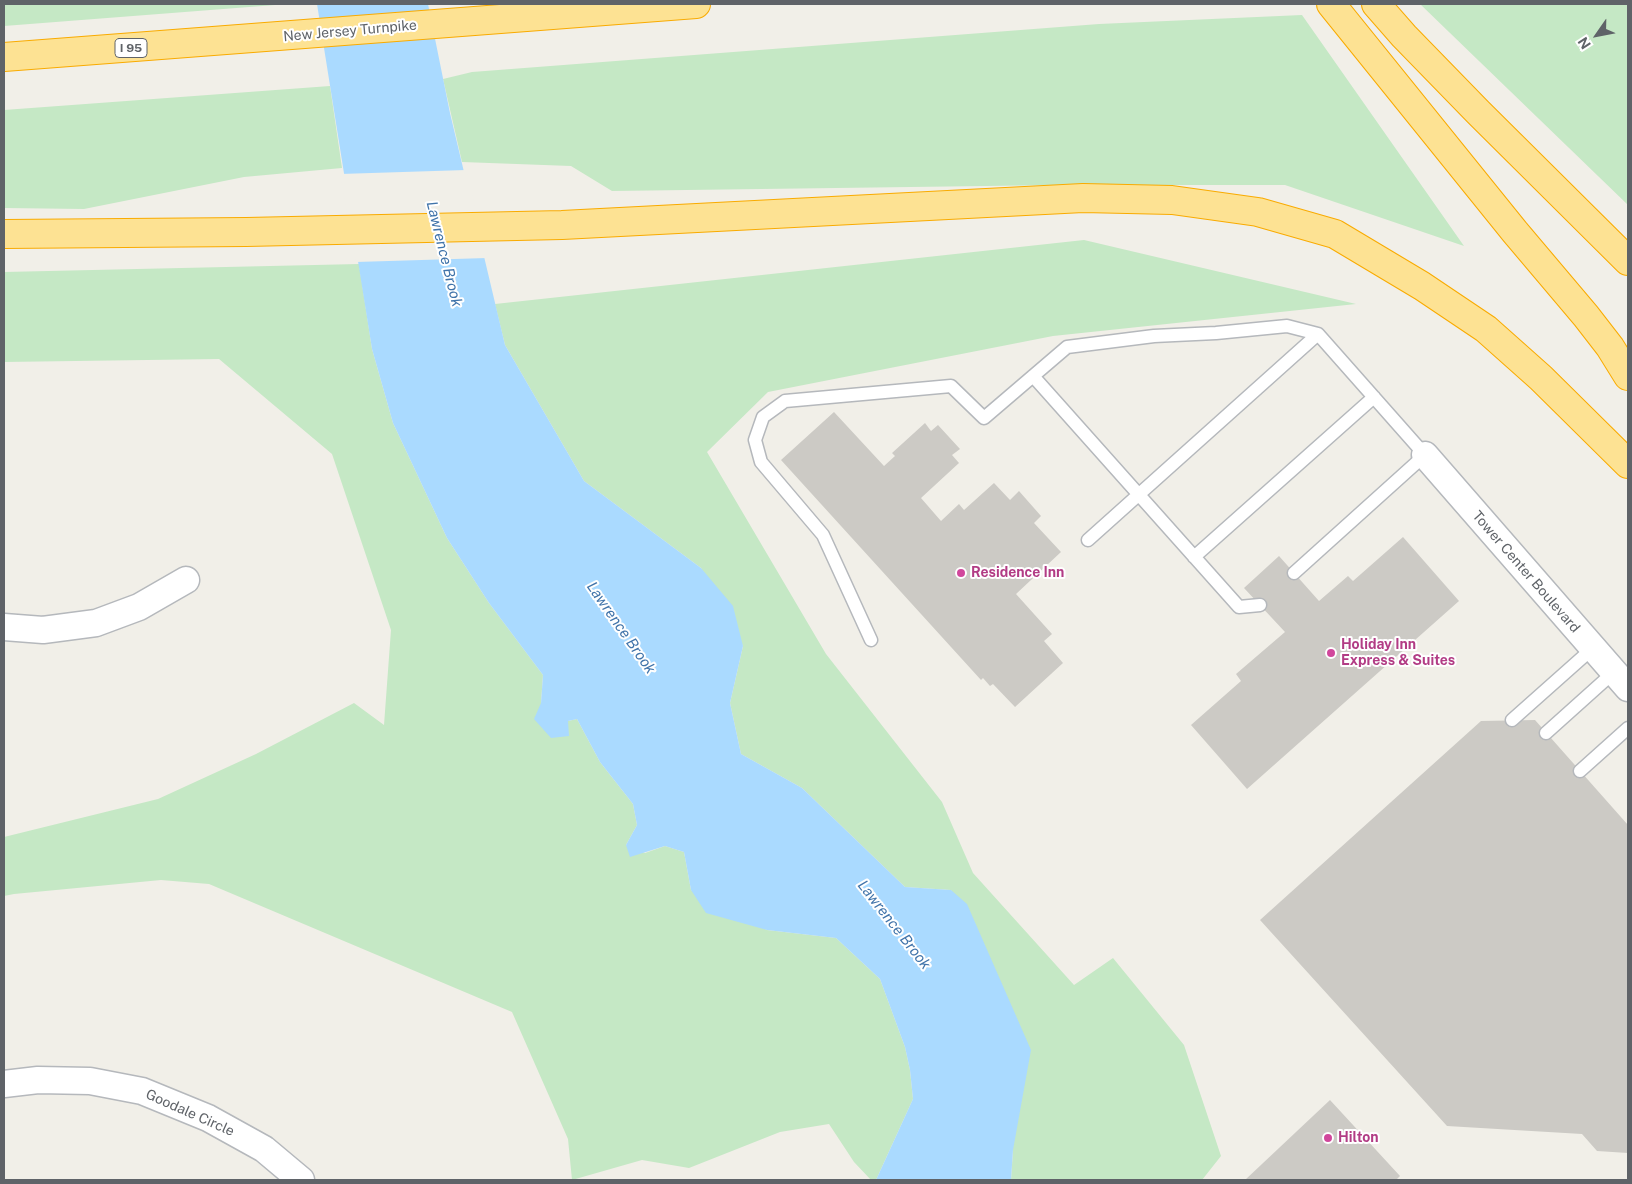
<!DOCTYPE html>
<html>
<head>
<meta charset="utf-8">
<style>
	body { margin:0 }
	#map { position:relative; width:1632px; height:1184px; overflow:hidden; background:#f1efe8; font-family:"Public Sans",sans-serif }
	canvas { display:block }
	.frame { position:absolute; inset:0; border:5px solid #5f6368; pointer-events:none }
	.north { position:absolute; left:1572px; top:10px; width:50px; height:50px; -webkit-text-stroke:4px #fff; paint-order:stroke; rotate:237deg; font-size:14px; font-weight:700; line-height:20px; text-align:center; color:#5f6368 }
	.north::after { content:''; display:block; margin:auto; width:18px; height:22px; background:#5f6368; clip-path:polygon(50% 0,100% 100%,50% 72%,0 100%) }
</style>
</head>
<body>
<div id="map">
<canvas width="1632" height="1184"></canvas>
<div class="frame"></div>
<div class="north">N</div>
</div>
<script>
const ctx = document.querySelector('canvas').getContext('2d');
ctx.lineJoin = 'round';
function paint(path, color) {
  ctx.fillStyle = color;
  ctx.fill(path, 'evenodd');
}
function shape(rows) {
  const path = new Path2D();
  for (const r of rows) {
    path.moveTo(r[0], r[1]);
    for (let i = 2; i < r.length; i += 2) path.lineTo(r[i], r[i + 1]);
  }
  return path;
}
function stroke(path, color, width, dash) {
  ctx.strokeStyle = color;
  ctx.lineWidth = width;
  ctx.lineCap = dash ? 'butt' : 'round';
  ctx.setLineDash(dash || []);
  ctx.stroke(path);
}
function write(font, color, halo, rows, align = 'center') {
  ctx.font = font + ' "Public Sans",sans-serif';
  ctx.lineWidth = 4;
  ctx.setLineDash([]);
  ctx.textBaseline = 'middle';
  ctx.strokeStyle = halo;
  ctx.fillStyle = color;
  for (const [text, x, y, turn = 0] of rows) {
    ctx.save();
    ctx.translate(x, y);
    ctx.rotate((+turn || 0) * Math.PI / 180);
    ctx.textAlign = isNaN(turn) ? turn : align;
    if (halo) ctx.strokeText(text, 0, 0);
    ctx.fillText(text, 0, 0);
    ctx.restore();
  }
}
paint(shape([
	[4,4,288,4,4,26],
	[1420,4,1628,4,1628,205],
	[1302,15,1464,246,1285,185,1060,185,612,191,571,166,462,162,443,79,472,72,1099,24],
	[330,86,342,168,244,177,84,209,4,208,4,110],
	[1084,240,1356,304,1053,336,768,392,707,452,826,654,942,802,973,873,1074,985,1113,958,1184,1045,1221,1156,1202,1180,1011,1180,1013,1150,951,890,905,887,802,788,741,754,730,703,743,646,701,568,584,481,505,345,495,304],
	[359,264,372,349,393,423,447,538,489,603,543,675,541,703,568,721,577,719,600,762,633,804,637,825,626,845,645,853,665,846,684,852,691,890,767,930,836,938,880,979,905,1047,910,1070,913,1099,876,1180,871,1180,854,1162,829,1124,780,1132,689,1168,642,1160,572,1180,568,1139,512,1012,209,884,161,880,14,894,4,896,4,837,158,799,256,754,354,703,384,725,391,630,332,454,219,359,4,362,4,272]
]), '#c5e8c5');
paint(shape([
	[317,4,428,4,450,113,505,345,584,481,701,568,733,606,743,646,730,703,741,754,802,788,905,887,951,890,967,904,1031,1050,1013,1150,1011,1180,876,1180,913,1099,910,1070,905,1047,880,979,836,938,767,930,706,913,691,890,684,852,665,846,630,857,626,845,637,825,633,804,600,762,577,719,568,721,569,736,551,738,534,719,541,703,543,675,489,603,447,538,393,423,372,349]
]), '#aadaff');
paint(shape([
	[466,170,487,258,356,262,340,174]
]), '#f1efe8');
paint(shape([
	[834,412,884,466,895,456,892,453,925,423,931,431,938,425,960,449,952,455,959,463,921,498,941,521,959,504,964,510,994,483,1010,500,1019,491,1041,516,1034,523,1061,552,1016,594,1052,634,1044,641,1063,663,1015,707,993,684,990,686,983,678,981,680,781,460],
	[1403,537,1459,601,1247,789,1191,725,1241,681,1236,674,1285,632,1244,588,1279,556,1319,601,1348,576,1353,581],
	[1535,720,1628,825,1628,1153,1597,1151,1582,1134,1447,1126,1260,920,1481,721],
	[1330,1100,1400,1176,1396,1180,1245,1180]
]), '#cccac5');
const service = shape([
	[1033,376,1239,607,1260,605],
	[1088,540,1318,334],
	[1194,557,1374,397],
	[871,640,823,535,761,462,755,440,763,417,785,401,951,386,984,418,1067,347,1154,336,1216,333,1287,326,1318,334,1425,455,1294,573],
	[1512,720,1593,648],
	[1546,733,1614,672],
	[1580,771,1628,728]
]);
const minor = shape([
	[1425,455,1628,688],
	[4,627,43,630,96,623,139,607,186,580],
	[4,1084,38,1080,90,1081,142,1091,208,1118,264,1149,301,1180]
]);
const motorway = shape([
	[1331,4,1515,232,1586,316,1610,347,1628,376],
	[1376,4,1404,36,1478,112,1628,261],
	[4,57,696,4],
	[4,234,246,232,562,225,1083,198,1172,200,1258,212,1335,234,1422,286,1486,329,1541,378,1628,464]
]);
stroke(service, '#b5b8bc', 15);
stroke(minor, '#b5b8bc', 29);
stroke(motorway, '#f9ab00', 30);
stroke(service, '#fff', 12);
stroke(minor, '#fff', 26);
stroke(motorway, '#fde293', 28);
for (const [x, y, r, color] of [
	[961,573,5,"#d1479c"],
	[1331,653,5,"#d1479c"],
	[1328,1138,5,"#d1479c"]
]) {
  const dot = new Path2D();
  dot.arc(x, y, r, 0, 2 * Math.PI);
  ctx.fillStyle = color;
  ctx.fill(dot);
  stroke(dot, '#fff', 2);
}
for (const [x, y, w] of [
	[131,48,32]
]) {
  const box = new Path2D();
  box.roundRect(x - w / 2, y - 9.5, w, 19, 4);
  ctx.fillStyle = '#fff';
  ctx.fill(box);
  stroke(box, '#5f6368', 1);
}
write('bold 12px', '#5f6368', null, [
	["I 95",131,48]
]);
write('14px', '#5f6368', '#fff', [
	["New Jersey Turnpike",350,31,-5],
	["Tower Center Boulevard",1526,572,49],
	["Goodale Circle",190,1113,24]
]);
write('bold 14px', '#b23c85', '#fff', [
	["Residence Inn",971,573],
	["Holiday Inn",1341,645],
	["Express & Suites",1341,661],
	["Hilton",1338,1138]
], 'left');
write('italic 15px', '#4174aa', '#fff', [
	["Lawrence Brook",444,254,76],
	["Lawrence Brook",621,628,55],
	["Lawrence Brook",894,925,52]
]);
</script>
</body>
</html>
